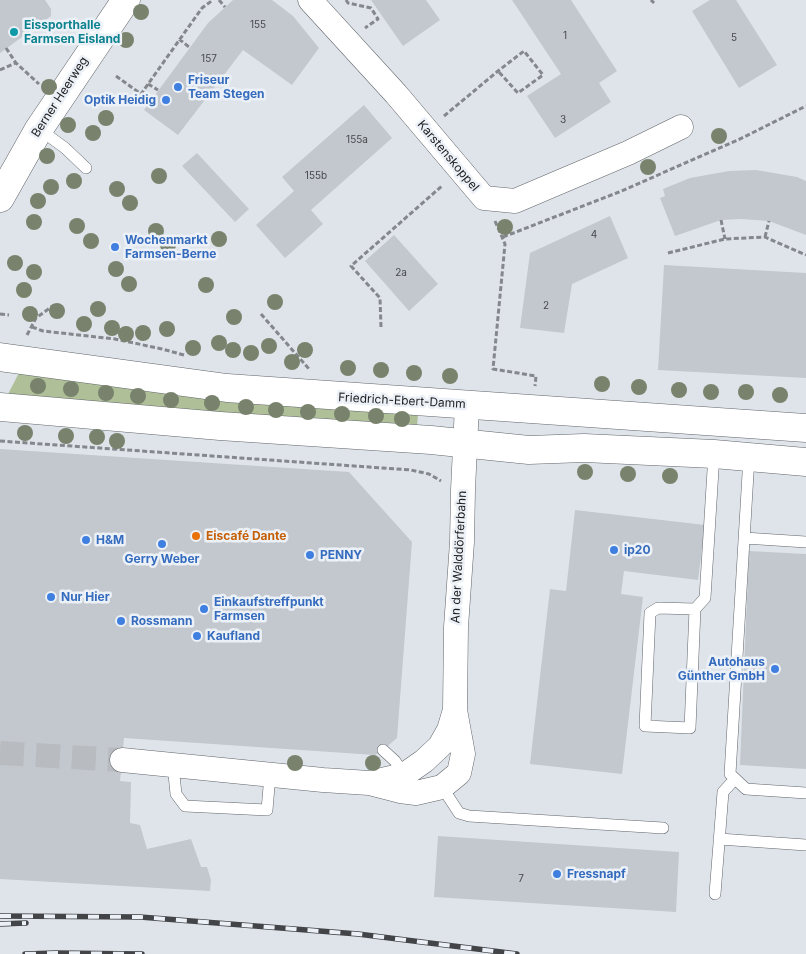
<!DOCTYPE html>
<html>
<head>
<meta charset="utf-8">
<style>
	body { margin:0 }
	canvas { display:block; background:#dfe4ea }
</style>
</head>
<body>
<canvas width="806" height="954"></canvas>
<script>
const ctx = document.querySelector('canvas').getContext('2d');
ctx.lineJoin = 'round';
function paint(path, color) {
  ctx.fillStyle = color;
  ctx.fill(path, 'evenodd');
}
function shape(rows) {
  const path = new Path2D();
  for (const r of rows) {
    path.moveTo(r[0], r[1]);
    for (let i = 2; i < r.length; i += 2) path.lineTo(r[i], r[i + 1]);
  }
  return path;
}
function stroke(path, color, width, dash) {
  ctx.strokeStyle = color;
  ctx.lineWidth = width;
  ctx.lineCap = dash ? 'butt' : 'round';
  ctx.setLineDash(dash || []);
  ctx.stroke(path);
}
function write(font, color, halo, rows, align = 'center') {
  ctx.font = font + ' Inter,sans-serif';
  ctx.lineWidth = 5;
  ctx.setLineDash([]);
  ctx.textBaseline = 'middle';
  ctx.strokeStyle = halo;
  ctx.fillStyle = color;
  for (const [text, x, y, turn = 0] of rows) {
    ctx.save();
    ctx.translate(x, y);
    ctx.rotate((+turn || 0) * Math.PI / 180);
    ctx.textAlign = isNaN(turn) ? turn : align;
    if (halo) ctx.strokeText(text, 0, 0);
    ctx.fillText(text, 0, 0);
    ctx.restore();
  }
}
paint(shape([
	[20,371,418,413,417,428,7,396]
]), '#afbf98');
paint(shape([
	[0,0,45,0,51,9,51,16,0,53],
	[233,0,272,0,293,16,319,48,292,85,243,50,178,135,144,110,208,23],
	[371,0,426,0,440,20,403,46],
	[512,0,571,0,617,71,599,83,611,102,555,138,527,96,561,74],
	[710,0,736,0,777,65,739,88,692,11],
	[364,105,392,138,311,210,323,224,285,258,256,225,294,191,282,177],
	[197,153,249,209,235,222,182,166],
	[756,170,797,177,806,181,806,235,769,221,741,219,721,220,675,236,660,198,665,196,663,189,690,178,729,171],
	[610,216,628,258,572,284,564,333,520,328,530,253],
	[394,235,438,284,409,311,365,261],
	[664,265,806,273,806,378,658,370],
	[0,449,349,472,412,542,397,738,383,750,375,755,124,738,120,781,131,782,130,823,140,825,147,849,191,839,201,867,207,867,211,880,210,891,0,879],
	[575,510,705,525,698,580,624,571,621,594,643,597,622,774,530,764,550,589,566,591],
	[749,551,806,554,806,769,740,765],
	[438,836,679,852,676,912,434,897]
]), '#c3c8ce');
stroke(shape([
	[0,753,122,760]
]), '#b8bcc1', 24, [24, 12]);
const service = shape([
	[39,129,65,148,86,168],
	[749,457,730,774,746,789,806,793],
	[744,538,806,542],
	[695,609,690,728,645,726,650,613,658,608,695,609,705,598,714,454],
	[383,750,395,761,404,775],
	[173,765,176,794,185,806,267,810,270,775],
	[442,787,459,813,469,816,663,828],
	[719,839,806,845],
	[715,894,723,792,734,780]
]);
const minor = shape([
	[310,0,396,94,484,198,515,201,628,153,681,127],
	[122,760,323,780,369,783,400,791,416,793,442,787,459,773,463,754,455,710,456,627,462,542,463,490,467,405],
	[373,782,404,775,424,761,440,746,449,730,455,710]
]);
const tertiary = shape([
	[0,198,39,129,126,0]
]);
const secondary = shape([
	[0,357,227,388,806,428],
	[0,407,220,426,431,440,529,450,584,448,714,454,806,462]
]);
stroke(service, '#61656a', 12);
stroke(minor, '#61656a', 25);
stroke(tertiary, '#61656a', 29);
stroke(secondary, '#61656a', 29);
stroke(shape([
	[219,0,225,7],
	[346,0,348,3,371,8,378,19,365,28],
	[651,0,654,3],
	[179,39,189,47],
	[6,48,16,63],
	[0,70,16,63,39,84],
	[116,76,141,94,202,8,213,0],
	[148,84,158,90],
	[444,116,498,71,524,51,543,75,518,93,498,71],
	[721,220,725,239],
	[495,221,505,244,493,369,536,376,535,386],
	[503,237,619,192,738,140,806,106],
	[765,237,769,221],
	[668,253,725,239,765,237,806,255],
	[0,314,9,315],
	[261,314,309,369],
	[32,327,43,331,115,339,162,349,184,355],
	[381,327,380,298,351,266,443,185],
	[27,335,36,318,54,305],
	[0,441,411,470,429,474,441,481]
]), '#84878b', 3, [5, 2.5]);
stroke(service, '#fff', 11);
stroke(minor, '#fff', 24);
stroke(tertiary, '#fff', 28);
stroke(secondary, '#fff', 28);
const rail = shape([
	[0,916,140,917,358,934,517,954],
	[0,924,26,923],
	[25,954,56,953,142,954]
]);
stroke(rail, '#424447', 5.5);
stroke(rail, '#ecf1f7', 4, [11]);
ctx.fillStyle = '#78826c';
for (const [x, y] of [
	[141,12],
	[126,40],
	[49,87],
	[106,118],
	[68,125],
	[93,133],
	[719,136],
	[47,156],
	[648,167],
	[159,176],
	[74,181],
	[51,187],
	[117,189],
	[38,201],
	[130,203],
	[34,222],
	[77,226],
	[505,227],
	[156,231],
	[219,239],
	[91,241],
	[168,245],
	[15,263],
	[116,269],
	[34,272],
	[129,284],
	[206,285],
	[24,290],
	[275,302],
	[98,309],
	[57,311],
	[30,314],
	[234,317],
	[84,324],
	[112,328],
	[167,329],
	[143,333],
	[126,334],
	[219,343],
	[269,346],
	[193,348],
	[233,350],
	[305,350],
	[251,353],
	[292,362],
	[348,368],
	[381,370],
	[414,373],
	[450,376],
	[602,384],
	[38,386],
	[639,387],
	[71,389],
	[679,390],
	[711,392],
	[746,392],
	[106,393],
	[780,395],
	[138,396],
	[171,400],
	[212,403],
	[246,407],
	[276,410],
	[308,412],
	[342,414],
	[376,416],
	[402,419],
	[25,433],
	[66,436],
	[97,437],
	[117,441],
	[585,472],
	[628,474],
	[670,476],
	[295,763],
	[373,763]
]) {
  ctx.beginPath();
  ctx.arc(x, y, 8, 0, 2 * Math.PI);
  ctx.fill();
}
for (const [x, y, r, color] of [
	[14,32,5,"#0f9aa8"],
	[178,87,5,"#3f7fe0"],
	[166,100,5,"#3f7fe0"],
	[115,247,5,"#3f7fe0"],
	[196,536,5,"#e8710a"],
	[86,540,5,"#3f7fe0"],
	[162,544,5,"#3f7fe0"],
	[614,550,5,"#3f7fe0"],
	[310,555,5,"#3f7fe0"],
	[51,597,5,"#3f7fe0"],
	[204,609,5,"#3f7fe0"],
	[121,621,5,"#3f7fe0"],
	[197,636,5,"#3f7fe0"],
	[775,669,5,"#3f7fe0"],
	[557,874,5,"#3f7fe0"]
]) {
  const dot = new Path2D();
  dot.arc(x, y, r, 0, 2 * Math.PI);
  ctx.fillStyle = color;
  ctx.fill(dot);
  stroke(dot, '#ecf1f7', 2);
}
write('10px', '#46484b', null, [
	["155",258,25],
	["1",565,36],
	["5",734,38],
	["157",209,59],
	["3",563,120],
	["155a",357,140],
	["155b",316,176],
	["4",594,235],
	["2a",401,273],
	["2",546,306],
	["7",521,879]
]);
write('bold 12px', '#0d838f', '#ecf1f7', [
	["Eissporthalle",24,25],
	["Farmsen Eisland",24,39]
], 'left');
write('bold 12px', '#366cbe', '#ecf1f7', [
	["Friseur",188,80],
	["Team Stegen",188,94],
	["Optik Heidig",156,100,"right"],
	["Wochenmarkt",125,240],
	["Farmsen-Berne",125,254],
	["H&M",96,540],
	["ip20",624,550],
	["PENNY",320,555],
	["Gerry Weber",162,559,"center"],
	["Nur Hier",61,597],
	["Einkaufstreffpunkt",214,602],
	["Farmsen",214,616],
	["Rossmann",131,621],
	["Kaufland",207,636],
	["Autohaus",765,662,"right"],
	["Günther GmbH",765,676,"right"],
	["Fressnapf",567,874]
], 'left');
write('12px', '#1c1d1f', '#ecf1f7', [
	["Berner Heerweg",60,97,-57],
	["Karstenskoppel",448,156,50],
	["Friedrich-Ebert-Damm",402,401,3],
	["An der Walddörferbahn",459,557,-87]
]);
write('bold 12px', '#c56008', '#ecf1f7', [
	["Eiscafé Dante",206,536]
], 'left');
</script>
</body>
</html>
